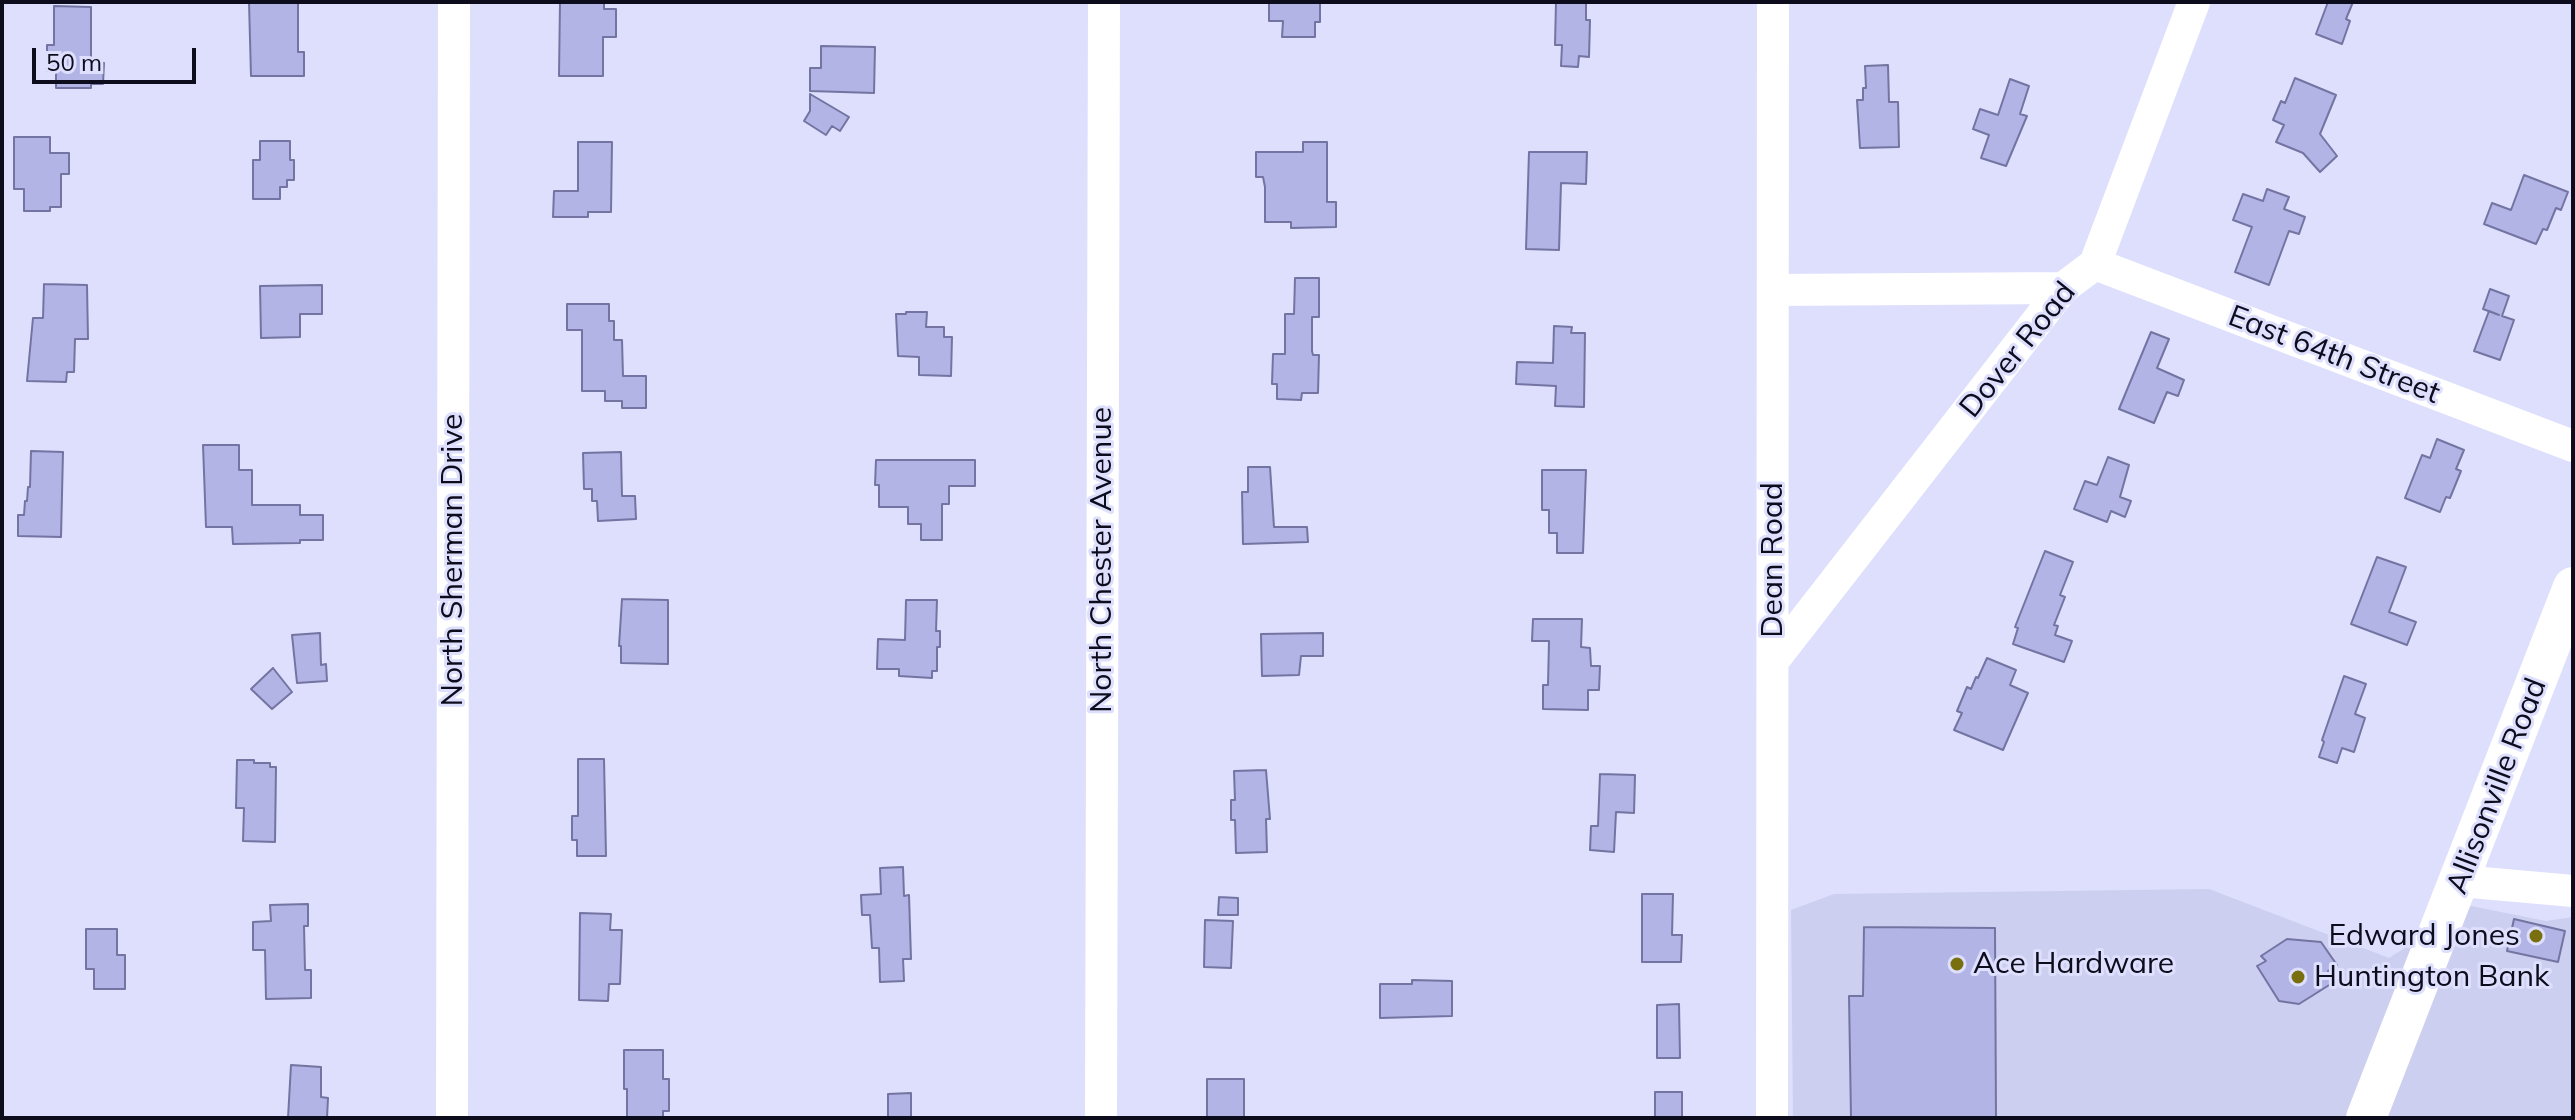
<!DOCTYPE html>
<html>
<head>
<meta charset="utf-8">
<style>
	body { margin:0 }
	#map { position:relative; width:2575px; height:1120px; overflow:hidden; background:#dddffd; font-family:Mulish,sans-serif }
	canvas { display:block }
	.frame { position:absolute; inset:0; border:4px solid #0d0c1d; pointer-events:none }
	.scale { position:absolute; left:32px; top:48px; width:164px; height:36px; box-sizing:border-box; border:4px solid #0d0c1d; border-top:0; padding-left:10px; font-size:24px; line-height:28px; white-space:nowrap; color:#0d0c1d; -webkit-text-stroke:6px #dddffd; paint-order:stroke }
</style>
</head>
<body>
<div id="map">
<canvas width="2575" height="1120"></canvas>
<div class="frame"></div>
<div class="scale">50 m</div>
</div>
<script>
const ctx = document.querySelector('canvas').getContext('2d');
ctx.lineJoin = 'round';
function paint(path, color) {
  ctx.fillStyle = color;
  ctx.fill(path, 'evenodd');
}
function shape(rows) {
  const path = new Path2D();
  for (const r of rows) {
    path.moveTo(r[0], r[1]);
    for (let i = 2; i < r.length; i += 2) path.lineTo(r[i], r[i + 1]);
  }
  return path;
}
function stroke(path, color, width, dash) {
  ctx.strokeStyle = color;
  ctx.lineWidth = width;
  ctx.lineCap = dash ? 'butt' : 'round';
  ctx.setLineDash(dash || []);
  ctx.stroke(path);
}
function write(font, color, halo, rows, align = 'center') {
  ctx.font = font + ' Mulish,sans-serif';
  ctx.lineWidth = 6;
  ctx.setLineDash([]);
  ctx.textBaseline = 'middle';
  ctx.strokeStyle = halo;
  ctx.fillStyle = color;
  for (const [text, x, y, turn = 0] of rows) {
    ctx.save();
    ctx.translate(x, y);
    ctx.rotate((+turn || 0) * Math.PI / 180);
    ctx.textAlign = isNaN(turn) ? turn : align;
    if (halo) ctx.strokeText(text, 0, 0);
    ctx.fillText(text, 0, 0);
    ctx.restore();
  }
}
paint(shape([
	[2209,889,2389,958,2471,906,2546,921,2573,917,2573,1118,1793,1118,1791,910,1834,894]
]), '#cdcff0');
const building = shape([
	[249,2,298,2,298,52,304,52,304,76,251,76,249,2],
	[560,2,604,2,604,9,616,9,616,37,603,37,603,76,559,76,560,2],
	[1269,2,1320,2,1320,22,1315,22,1315,37,1282,37,1283,21,1269,21,1269,2],
	[1556,2,1586,2,1586,20,1590,20,1589,57,1579,56,1578,67,1561,66,1562,45,1555,45,1556,2],
	[2328,2,2353,2,2346,19,2350,21,2342,44,2316,34,2328,2],
	[54,6,91,7,91,62,104,63,103,84,91,84,91,88,56,88,56,71,47,71,47,45,54,45,54,6],
	[821,46,875,47,874,93,810,91,810,68,821,68,821,46],
	[1888,65,1889,102,1898,102,1899,147,1860,148,1857,100,1863,100,1863,88,1866,88,1865,66,1888,65],
	[2295,78,2336,95,2320,134,2337,156,2320,172,2303,153,2276,142,2284,125,2273,120,2281,101,2285,103,2295,78],
	[2010,79,2029,86,2020,114,2027,116,2006,166,1981,158,1989,135,1973,129,1980,109,1998,115,2010,79],
	[810,94,849,117,840,131,832,126,826,135,804,121,810,111,810,94],
	[14,137,50,137,50,153,69,153,69,174,61,174,61,207,50,207,50,211,24,211,24,189,14,189,14,137],
	[260,141,290,141,290,160,294,160,294,180,287,180,287,187,280,187,280,199,253,199,253,160,260,160,260,141],
	[578,142,612,142,611,212,588,212,588,217,553,217,554,191,578,191,578,142],
	[1303,142,1327,142,1327,202,1336,202,1336,227,1291,228,1291,222,1265,222,1265,187,1263,177,1256,177,1256,152,1303,152,1303,142],
	[1529,152,1587,152,1586,184,1561,183,1559,250,1526,249,1529,152],
	[2524,175,2568,192,2561,210,2556,208,2547,230,2543,229,2536,244,2484,224,2492,203,2511,210,2524,175],
	[2267,189,2289,197,2284,209,2305,217,2299,234,2289,231,2269,285,2235,272,2252,227,2233,220,2243,194,2263,201,2267,189],
	[1295,278,1319,278,1319,317,1312,317,1312,351,1313,355,1319,355,1318,393,1302,393,1301,400,1277,399,1277,384,1272,384,1273,354,1285,354,1285,314,1294,314,1295,278],
	[44,284,87,285,88,339,75,339,74,372,67,372,66,382,27,381,33,318,43,318,44,284],
	[322,285,322,314,300,314,300,337,261,338,260,286,322,285],
	[2490,289,2509,296,2502,316,2514,320,2500,360,2474,351,2489,311,2499,315,2483,309,2490,289],
	[567,304,609,304,609,321,614,321,614,340,622,340,623,376,646,376,646,408,622,408,622,401,605,401,605,391,582,391,582,330,567,330,567,304],
	[906,312,927,312,926,327,944,327,944,337,952,337,951,376,919,375,919,357,898,356,896,314,906,314,906,312],
	[1554,326,1572,327,1571,333,1585,333,1584,407,1555,406,1556,386,1516,384,1517,362,1553,363,1554,326],
	[2151,332,2169,339,2157,368,2184,380,2178,396,2167,392,2154,423,2119,409,2151,332],
	[2437,439,2464,450,2456,469,2461,471,2450,498,2446,497,2440,512,2405,498,2422,455,2430,458,2437,439],
	[203,445,239,445,239,470,252,470,252,505,300,505,300,515,323,515,323,540,300,540,300,543,233,544,232,527,206,527,203,445],
	[31,451,63,452,61,537,18,536,18,515,24,515,25,501,27,501,28,487,30,487,31,451],
	[621,452,622,496,635,496,636,519,598,521,597,501,592,501,592,489,584,489,583,453,621,452],
	[2108,457,2129,465,2120,497,2131,501,2125,517,2111,511,2107,522,2074,509,2085,481,2097,485,2108,457],
	[876,460,975,460,975,486,949,486,949,504,942,504,942,540,921,540,921,524,908,524,908,507,879,507,879,485,875,485,876,460],
	[1248,467,1270,467,1274,527,1307,527,1308,542,1243,544,1242,492,1248,492,1248,467],
	[1542,470,1586,470,1583,553,1557,553,1557,533,1549,533,1549,510,1542,510,1542,470],
	[2045,551,2073,562,2060,595,2065,597,2054,625,2058,626,2055,635,2072,641,2064,662,2013,644,2018,628,2015,627,2045,551],
	[2377,557,2406,567,2389,612,2416,622,2407,645,2351,624,2377,557],
	[622,599,668,600,668,664,621,663,621,646,619,646,622,599],
	[906,600,937,600,936,631,940,631,940,647,937,647,937,671,932,671,932,678,899,676,899,669,877,669,878,639,905,640,906,600],
	[1533,619,1582,619,1581,647,1590,648,1591,666,1600,666,1599,690,1588,690,1588,710,1543,709,1543,685,1548,685,1549,641,1532,641,1533,619],
	[320,633,321,665,326,664,327,681,297,683,292,635,320,633],
	[1323,633,1323,656,1301,656,1299,675,1262,676,1261,634,1323,633],
	[1987,658,2016,670,2010,685,2028,693,2003,750,1954,730,1962,713,1957,711,1967,687,1971,689,1976,677,1978,678,1987,658],
	[273,668,292,692,272,709,251,689,273,668],
	[2344,676,2366,684,2355,714,2365,718,2354,752,2342,748,2337,763,2319,757,2324,742,2322,740,2344,676],
	[578,759,604,759,606,856,577,856,577,840,572,840,572,816,578,816,578,759],
	[237,760,254,760,254,763,270,763,270,767,276,767,275,842,243,841,244,808,236,808,237,760],
	[1266,770,1270,819,1266,819,1267,852,1236,853,1235,820,1231,820,1231,800,1235,800,1234,771,1266,770],
	[1600,774,1635,775,1634,813,1616,812,1614,852,1590,850,1591,826,1598,826,1600,774],
	[903,867,904,896,909,895,911,959,903,959,904,981,880,982,879,948,872,948,870,915,862,915,861,895,881,894,880,868,903,867],
	[1642,894,1673,894,1672,935,1682,935,1681,962,1642,962,1642,894],
	[1219,897,1238,898,1238,915,1218,915,1219,897],
	[308,904,308,926,304,926,305,970,311,970,311,998,266,999,265,950,253,950,253,922,271,921,270,905,308,904],
	[580,913,611,914,610,930,622,930,620,984,609,984,608,1001,579,1000,580,913],
	[2514,919,2565,931,2558,962,2507,951,2514,919],
	[1205,920,1233,921,1231,968,1204,967,1205,920],
	[1864,927,1995,928,1996,1118,1851,1118,1849,996,1863,996,1864,927],
	[86,929,117,929,117,955,125,955,125,989,94,989,94,969,86,969,86,929],
	[2287,939,2321,942,2337,965,2328,971,2334,982,2299,1004,2279,1001,2257,966,2266,961,2261,956,2287,939],
	[1412,980,1452,981,1452,1016,1380,1018,1380,984,1412,984,1412,980],
	[1679,1004,1680,1058,1657,1058,1657,1005,1679,1004],
	[624,1050,663,1050,663,1079,669,1079,669,1111,663,1111,663,1118,627,1118,627,1089,624,1089,624,1050],
	[291,1065,321,1067,321,1097,328,1098,327,1118,288,1118,291,1065],
	[1207,1079,1244,1079,1244,1118,1207,1117,1207,1079],
	[1655,1092,1682,1092,1682,1118,1655,1118,1655,1092],
	[911,1093,911,1118,888,1118,888,1094,911,1093]
]);
paint(building, '#b2b4e5');
stroke(building, '#7374a1', 2);
stroke(shape([
	[2095,264,2573,446],
	[1773,290,2063,288],
	[1773,661,2063,288,2095,264,2194,2],
	[2460,881,2573,891],
	[452,1118,454,2],
	[1101,1118,1104,2],
	[1772,1118,1773,2]
]), '#fff', 32);
stroke(shape([
	[2366,1118,2573,587]
]), '#fff', 40);
for (const [x, y, r, color] of [
	[2536,936,8,"#796f0f"],
	[1957,964,8,"#796f0f"],
	[2298,977,8,"#796f0f"]
]) {
  const dot = new Path2D();
  dot.arc(x, y, r, 0, 2 * Math.PI);
  ctx.fillStyle = color;
  ctx.fill(dot);
  stroke(dot, '#dddffd', 3);
}
write('30px', '#0d0c1d', '#dddffd', [
	["Dover Road",2018,350,-51],
	["East 64th Street",2334,355,21],
	["North Sherman Drive",453,560,-90],
	["North Chester Avenue",1102,560,-90],
	["Dean Road",1773,560,-90],
	["Allisonville Road",2497,786,-69]
]);
write('30px', '#0d0c1d', '#dddffd', [
	["Edward Jones",2520,936,"right"],
	["Ace Hardware",1973,964],
	["Huntington Bank",2314,977]
], 'left');
</script>
</body>
</html>
